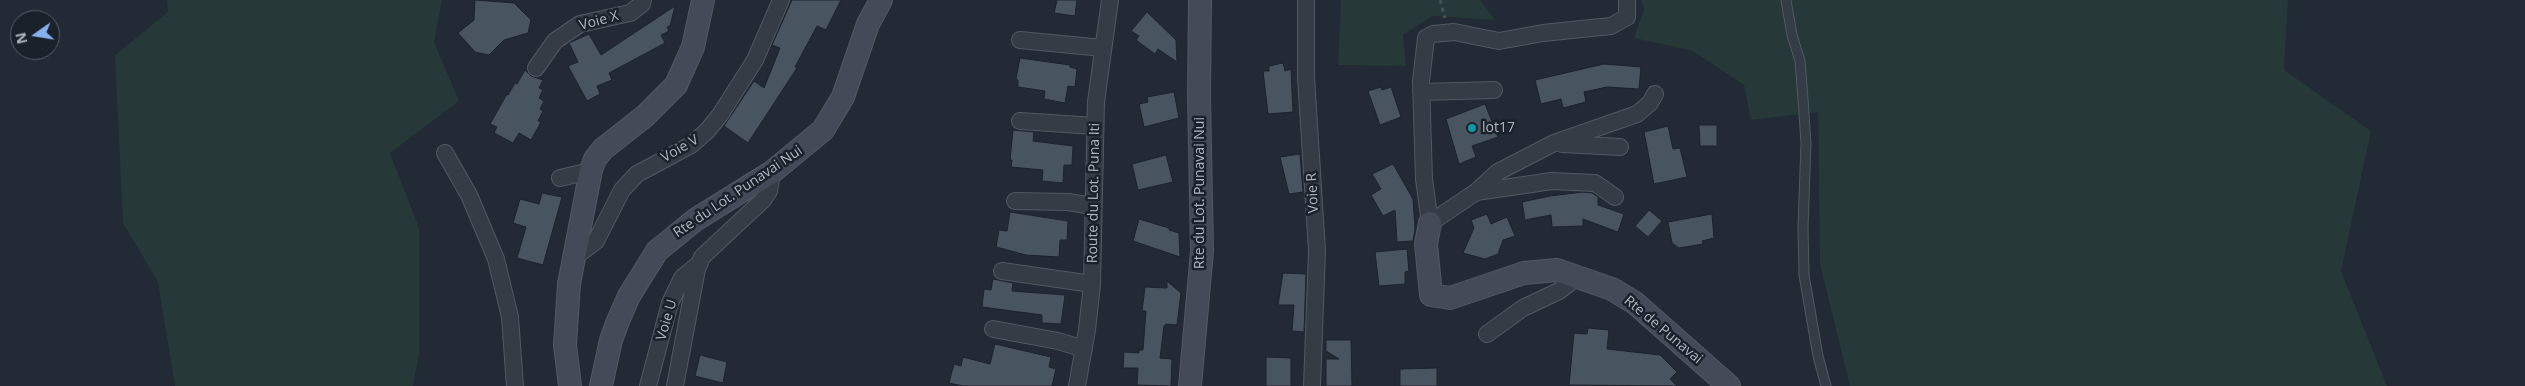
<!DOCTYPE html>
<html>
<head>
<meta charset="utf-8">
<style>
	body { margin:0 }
	#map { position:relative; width:2525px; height:386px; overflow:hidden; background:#212a35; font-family:"Open Sans",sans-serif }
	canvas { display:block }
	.north { position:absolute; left:10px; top:10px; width:50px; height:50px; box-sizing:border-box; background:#1a212a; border:1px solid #565d67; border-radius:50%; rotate:257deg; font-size:14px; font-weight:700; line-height:20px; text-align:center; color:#afb6c2 }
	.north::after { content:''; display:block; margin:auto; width:18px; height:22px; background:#87b0ef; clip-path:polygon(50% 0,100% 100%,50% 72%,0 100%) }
</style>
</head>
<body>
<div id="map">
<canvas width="2525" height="386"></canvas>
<div class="north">N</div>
</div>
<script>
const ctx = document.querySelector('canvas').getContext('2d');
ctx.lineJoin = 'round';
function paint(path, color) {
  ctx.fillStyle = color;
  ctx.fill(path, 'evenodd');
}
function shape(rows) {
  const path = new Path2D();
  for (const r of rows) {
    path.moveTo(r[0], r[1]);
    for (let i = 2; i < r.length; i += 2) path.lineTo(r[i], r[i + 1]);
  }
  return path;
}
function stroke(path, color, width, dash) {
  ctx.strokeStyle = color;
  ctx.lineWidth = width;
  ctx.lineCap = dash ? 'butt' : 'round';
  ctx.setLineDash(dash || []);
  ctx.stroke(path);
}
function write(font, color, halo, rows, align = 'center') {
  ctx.font = font + ' "Open Sans",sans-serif';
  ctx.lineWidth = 5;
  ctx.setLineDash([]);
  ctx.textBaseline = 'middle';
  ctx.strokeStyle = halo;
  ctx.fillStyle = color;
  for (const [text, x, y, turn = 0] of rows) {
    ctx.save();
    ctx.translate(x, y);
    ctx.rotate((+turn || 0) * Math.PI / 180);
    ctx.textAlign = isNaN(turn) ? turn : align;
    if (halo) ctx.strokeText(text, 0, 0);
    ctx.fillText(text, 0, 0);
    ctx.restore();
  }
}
paint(shape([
	[167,0,442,0,434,42,459,101,390,153,419,228,419,354,413,386,175,386,158,282,123,223,115,55,168,12],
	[1341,0,1480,0,1495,20,1432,16,1403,35,1406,66,1338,65],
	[1641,0,2288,0,2284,70,2371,131,2341,271,2387,386,1850,386,1820,264,1818,112,1751,120,1744,85,1693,51,1634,38,1644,9]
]), '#263838');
const building = shape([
	[475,0,514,3,531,20,528,33,504,40,489,55,475,52,458,33,474,20,475,0],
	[792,0,841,0,826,30,817,26,795,67,797,68,748,143,724,126,754,81,764,88,780,48,772,45,792,0],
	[1057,0,1077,0,1075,16,1054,13,1057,0],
	[675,6,670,26,667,27,669,31,661,35,665,43,609,73,612,80,597,86,600,94,587,101,568,66,578,62,569,43,589,34,601,55,675,6],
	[1147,12,1176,40,1177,62,1158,49,1155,54,1136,40,1139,36,1131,31,1147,12],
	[1020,58,1070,65,1070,67,1077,69,1075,87,1068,86,1065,103,1044,99,1045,91,1018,87,1018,80,1016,79,1020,58],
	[1283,63,1285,71,1291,69,1293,112,1268,114,1263,71,1269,71,1269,66,1283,63],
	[1604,64,1641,67,1639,89,1607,87,1584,92,1586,102,1563,108,1561,99,1541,104,1535,80,1604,64],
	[525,70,531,76,543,80,539,88,543,90,539,98,544,101,540,109,543,111,538,121,541,122,531,140,519,133,513,143,494,133,497,127,490,124,507,94,508,95,515,83,517,84,525,70],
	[1381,87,1382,90,1391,87,1401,117,1380,125,1368,91,1381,87],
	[1174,92,1179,118,1144,127,1139,104,1148,102,1147,97,1174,92],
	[1485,104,1498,137,1472,146,1476,157,1459,164,1446,119,1485,104],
	[1699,125,1717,125,1717,146,1700,146,1699,125],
	[1668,126,1673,149,1680,148,1687,177,1654,184,1644,132,1668,126],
	[1013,130,1034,132,1033,141,1073,146,1072,165,1064,165,1063,183,1042,181,1043,170,1011,167,1012,160,1010,160,1013,130],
	[1300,154,1303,192,1289,194,1280,157,1300,154],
	[1166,155,1173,182,1138,190,1132,164,1166,155],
	[1393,164,1413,199,1415,229,1413,241,1397,242,1395,210,1383,216,1371,195,1381,189,1372,174,1393,164],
	[1583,192,1592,193,1598,197,1598,205,1624,214,1618,232,1583,219,1583,226,1552,227,1551,215,1525,220,1522,202,1550,196,1583,192],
	[542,193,562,197,543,265,517,258,526,227,513,223,520,199,539,204,542,193],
	[1649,210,1662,221,1648,237,1635,226,1649,210],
	[1010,212,1068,221,1067,240,1060,240,1059,257,1026,255,996,247,999,230,1007,231,1010,212],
	[1487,214,1491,224,1507,217,1515,236,1503,240,1498,254,1485,259,1463,253,1474,228,1471,220,1487,214],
	[1712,214,1714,238,1702,241,1703,244,1679,248,1672,243,1668,222,1712,214],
	[1139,219,1169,228,1169,230,1179,233,1180,257,1133,241,1139,219],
	[1407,249,1409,271,1405,272,1405,284,1379,286,1375,252,1407,249],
	[1283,273,1306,274,1304,332,1292,331,1294,305,1278,305,1283,273],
	[993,279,1013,283,1012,291,1065,295,1061,324,1042,323,1042,315,982,307,984,289,991,290,993,279],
	[1167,281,1181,293,1177,325,1166,324,1164,326,1160,358,1172,359,1171,386,1137,385,1138,368,1123,368,1124,352,1139,353,1139,350,1143,350,1146,311,1142,311,1145,287,1167,288,1167,281],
	[1588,328,1609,330,1607,349,1660,355,1677,372,1670,379,1677,386,1569,385,1574,333,1587,334,1588,328],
	[1326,340,1351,340,1352,386,1326,386,1326,359,1339,359,1326,351,1326,340],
	[995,344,1051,357,1049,367,1056,369,1052,386,963,386,949,383,954,364,961,366,963,357,990,364,995,344],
	[700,355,727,362,723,383,695,376,700,355],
	[1266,357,1291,358,1291,386,1266,386,1266,357],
	[1437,368,1437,386,1400,386,1400,369,1437,368]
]);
paint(building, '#495461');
stroke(building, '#1c232c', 1);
const service = shape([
	[1786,0,1792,35,1800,61,1803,99,1806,143,1803,227,1804,275,1818,356,1826,386]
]);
const minor = shape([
	[1306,0,1306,77,1317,251,1312,386],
	[1020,40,1103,48],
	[536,68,555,41,580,24,630,13,642,4,643,0],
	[1421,92,1494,90],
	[1020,121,1095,126],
	[1562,144,1620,147],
	[445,153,469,195,496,259,510,317,515,386],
	[560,178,590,171],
	[1476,192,1498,172,1554,143,1637,114,1650,103,1655,94],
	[1615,197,1595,183,1551,181,1518,186,1476,192,1430,223,1424,179,1421,81,1426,38,1433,34,1454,32,1499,41,1543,33,1611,26,1627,17,1627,0],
	[1015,201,1068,202,1093,206],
	[576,256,596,241,622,190,637,174,691,145,707,131,720,115,755,60,781,0],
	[1002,271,1092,284],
	[993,329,1058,341,1084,349],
	[1487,334,1523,308,1559,291,1576,278],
	[648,386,670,303,682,278,700,263],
	[675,386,697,269,702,257,763,200,769,191,772,172],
	[1077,386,1087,330,1092,284,1096,102,1110,0]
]);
const secondary = shape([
	[1430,223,1426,244,1431,295,1450,298,1524,273,1557,270,1612,289,1635,303,1729,386],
	[570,386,565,345,569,284,591,170,595,159,603,149,645,116,676,85,693,47,703,0],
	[601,386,611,340,618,321,629,296,657,251,695,220,772,172,823,130,843,97,868,24,881,0],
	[1190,386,1202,251,1199,96,1200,0]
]);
stroke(service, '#525963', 11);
stroke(minor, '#525963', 18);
stroke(secondary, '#525963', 24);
stroke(shape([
	[1440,0,1445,18]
]), '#435356', 3, [4, 4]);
stroke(service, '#343c46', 9);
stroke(minor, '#343c46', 16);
stroke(secondary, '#434b58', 22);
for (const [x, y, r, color] of [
	[1472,128,5,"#0f9aa8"]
]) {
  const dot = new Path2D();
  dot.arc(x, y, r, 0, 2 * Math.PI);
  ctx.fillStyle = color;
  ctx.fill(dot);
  stroke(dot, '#1a212a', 2);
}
write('14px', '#afb6c2', '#1a212a', [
	["Voie X",599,21,-15],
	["Voie V",680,149,-30],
	["Rte du Lot. Punavai Nui",738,192,-34],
	["Route du Lot. Puna Iti",1094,193,-89],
	["Rte du Lot. Punavai Nui",1200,193,-90],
	["Voie R",1313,193,-93],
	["Voie U",667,320,-74],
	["Rte de Punavai",1663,330,40]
]);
write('14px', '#afb6c2', '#1a212a', [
	["lot17",1482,128]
], 'left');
</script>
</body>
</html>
